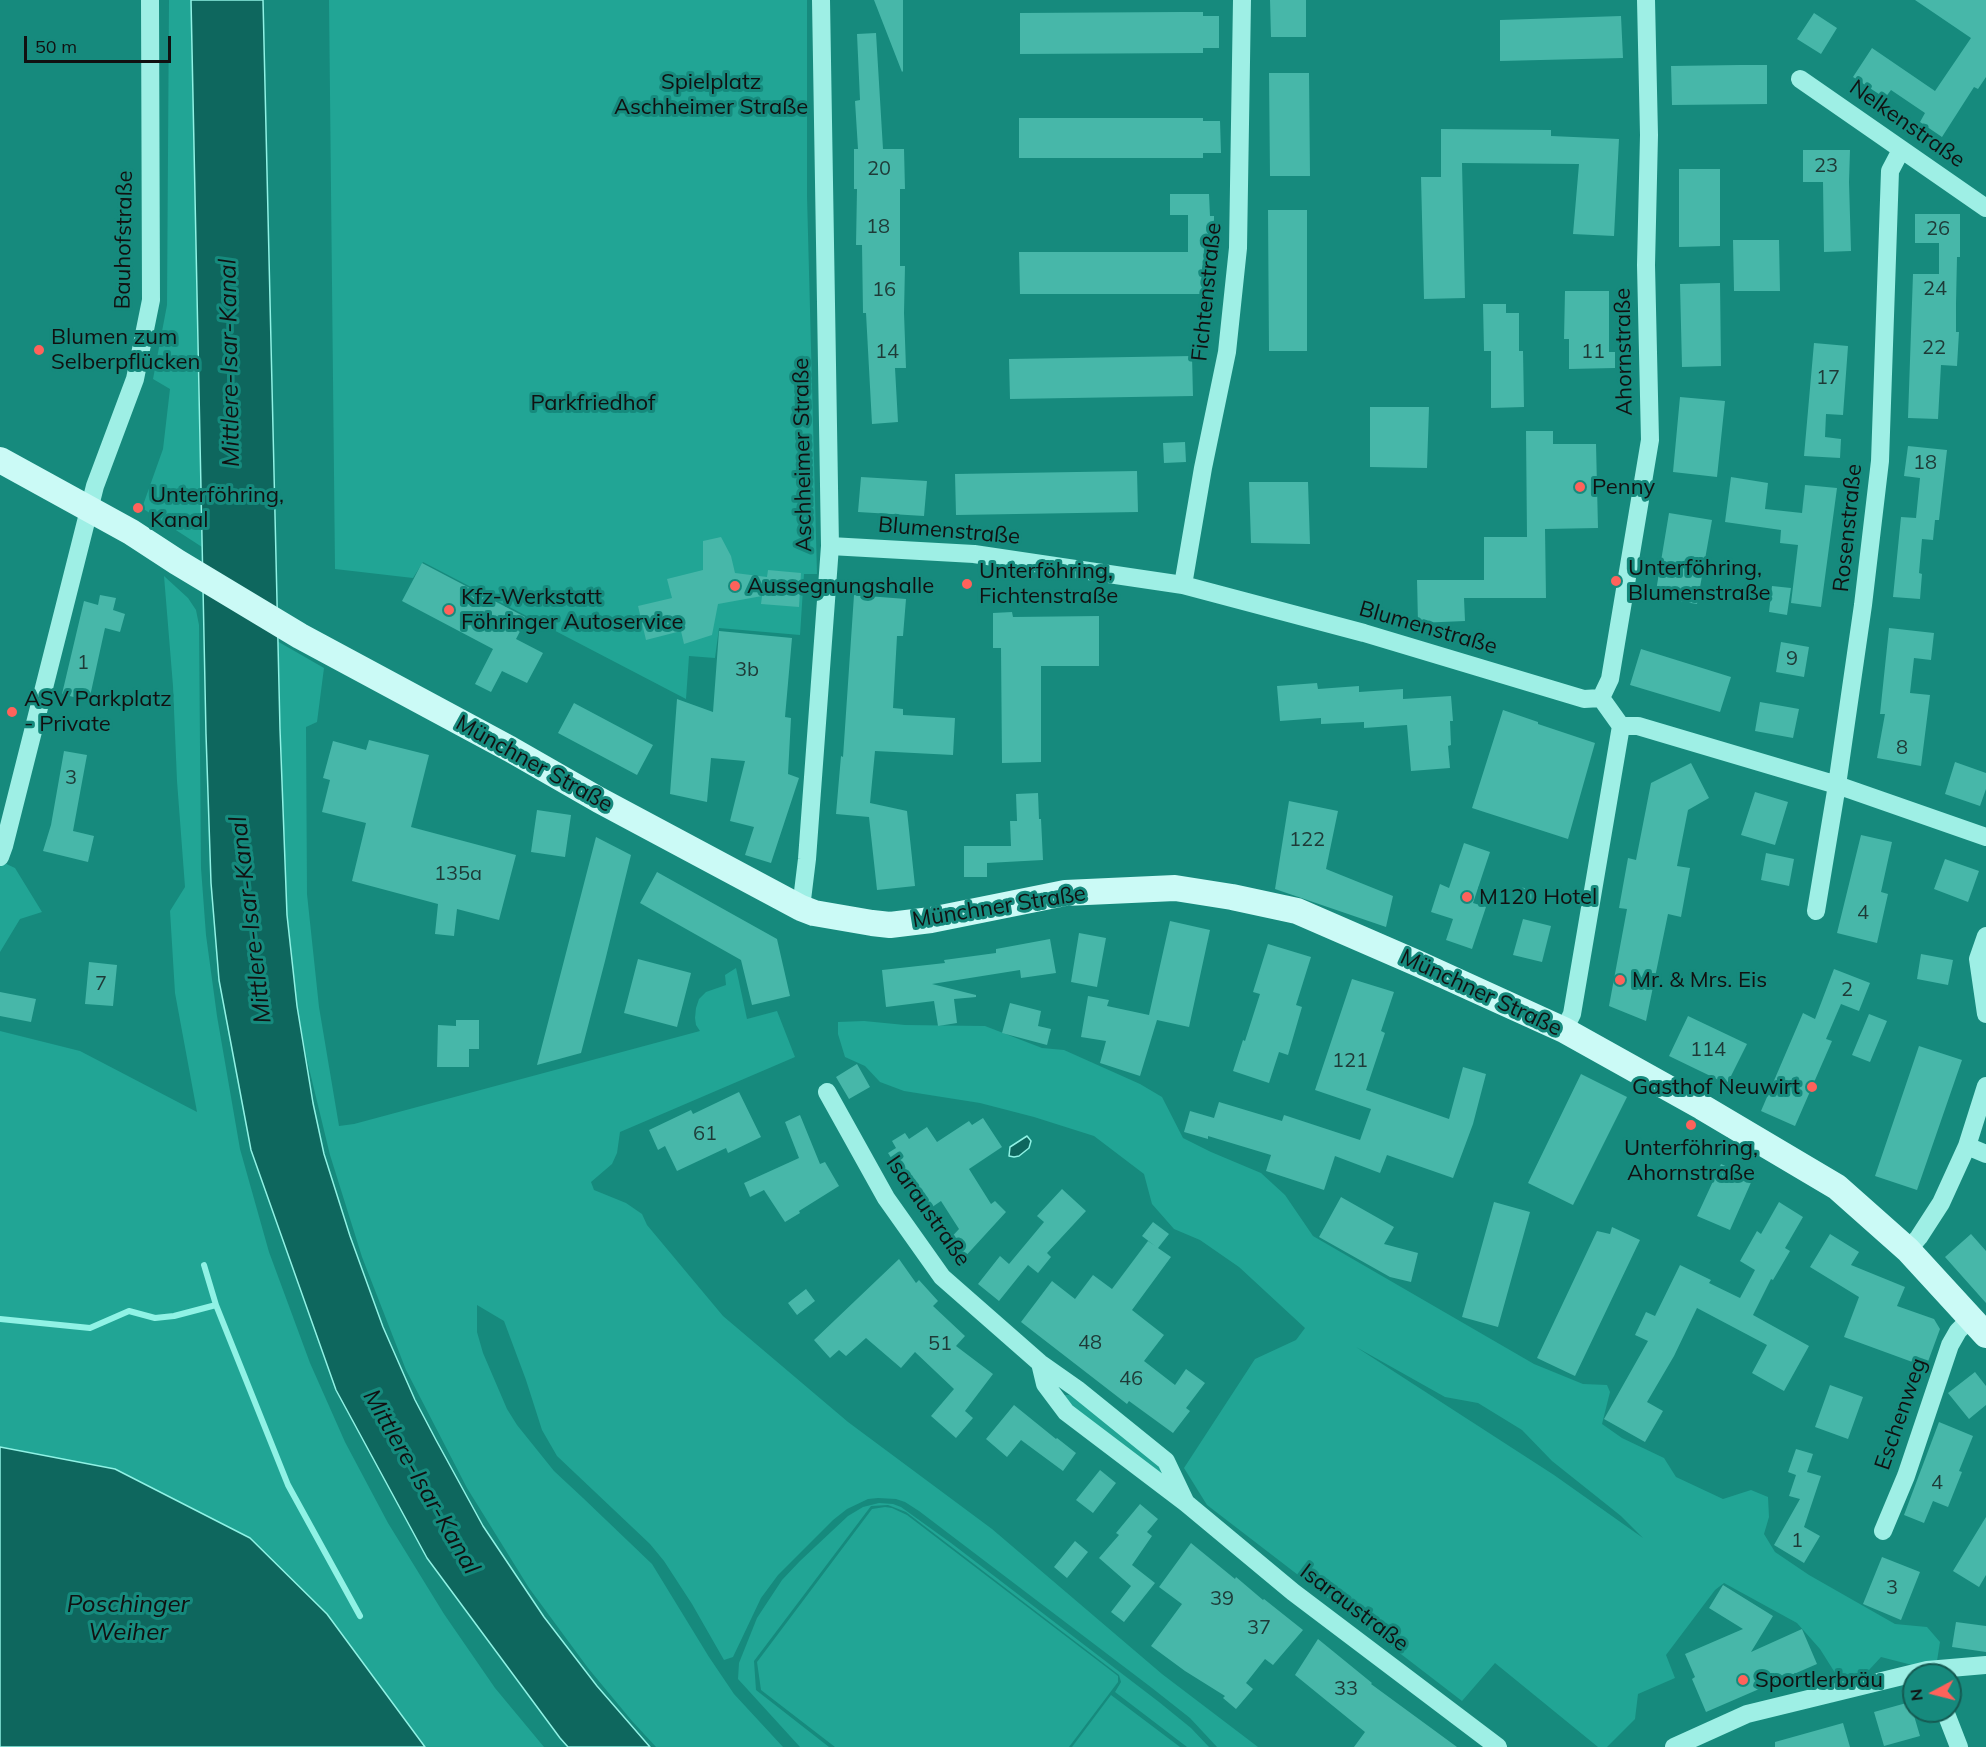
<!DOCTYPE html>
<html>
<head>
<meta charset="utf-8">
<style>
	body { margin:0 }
	#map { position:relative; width:1986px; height:1747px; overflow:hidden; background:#168a7d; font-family:Mulish,sans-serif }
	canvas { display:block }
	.north { position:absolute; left:1902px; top:1663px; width:60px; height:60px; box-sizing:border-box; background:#168a7d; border:2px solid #145a52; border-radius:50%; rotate:263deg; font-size:16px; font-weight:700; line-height:24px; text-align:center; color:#111 }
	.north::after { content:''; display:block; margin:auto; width:21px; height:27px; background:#ff625b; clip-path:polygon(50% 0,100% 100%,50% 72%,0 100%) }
	.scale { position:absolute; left:24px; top:36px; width:147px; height:27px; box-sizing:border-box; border:3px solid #111; border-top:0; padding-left:8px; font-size:18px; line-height:21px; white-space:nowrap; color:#111; -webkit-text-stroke:4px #168a7d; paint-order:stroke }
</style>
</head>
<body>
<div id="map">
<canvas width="1986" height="1747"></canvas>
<div class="north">N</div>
<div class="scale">50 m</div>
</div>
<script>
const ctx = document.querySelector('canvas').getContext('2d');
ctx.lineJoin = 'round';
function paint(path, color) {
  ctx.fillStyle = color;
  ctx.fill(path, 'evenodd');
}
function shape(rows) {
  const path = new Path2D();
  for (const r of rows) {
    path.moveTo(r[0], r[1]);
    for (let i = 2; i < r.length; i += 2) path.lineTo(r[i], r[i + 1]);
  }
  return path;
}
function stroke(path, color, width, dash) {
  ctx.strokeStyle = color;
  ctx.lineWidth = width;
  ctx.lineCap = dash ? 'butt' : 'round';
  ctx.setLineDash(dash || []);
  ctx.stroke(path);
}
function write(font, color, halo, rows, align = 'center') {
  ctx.font = font + ' Mulish,sans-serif';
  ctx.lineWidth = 6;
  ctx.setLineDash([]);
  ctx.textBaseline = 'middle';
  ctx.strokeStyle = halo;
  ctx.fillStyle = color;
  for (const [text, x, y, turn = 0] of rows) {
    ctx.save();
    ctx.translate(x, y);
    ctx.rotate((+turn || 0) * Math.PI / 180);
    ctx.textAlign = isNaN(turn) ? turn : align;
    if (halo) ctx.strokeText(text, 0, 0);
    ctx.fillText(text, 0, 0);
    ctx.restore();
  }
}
paint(shape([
	[169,0,191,0,202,547,142,508,163,449,170,389,153,379,167,305],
	[329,0,807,0,807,196,817,574,804,574,800,635,719,628,715,658,689,656,686,699,423,562,413,578,335,569],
	[164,576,188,598,196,610,199,625,201,868,206,935,217,1016,240,1149,269,1252,310,1363,345,1442,388,1523,444,1614,495,1688,544,1747,425,1747,327,1614,0,1447,0,1031,80,1051,197,1112,175,993,170,911,185,887,177,781,173,686],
	[277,641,324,668,317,722,306,727,307,894,319,1007,339,1126,354,1124,700,1031,696,1025,695,1018,696,1008,699,999,706,992,726,985,725,975,736,968,747,1019,777,1011,795,1057,620,1132,617,1153,612,1164,591,1182,594,1190,626,1203,642,1214,647,1225,723,1316,848,1422,992,1529,1162,1674,1258,1747,1217,1747,1190,1718,1152,1688,919,1511,905,1502,896,1499,878,1498,868,1499,847,1509,833,1520,778,1575,761,1598,733,1657,724,1660,692,1604,664,1561,650,1544,557,1456,542,1430,526,1380,504,1321,477,1305,477,1332,483,1353,507,1409,517,1425,554,1471,583,1498,652,1564,709,1657,734,1694,783,1747,656,1747,632,1721,588,1668,529,1588,467,1488,406,1370,362,1257,330,1155,307,1060,297,1006,287,915],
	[0,861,15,868,42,912,20,919,0,952],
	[864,1021,905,1025,985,1026,1042,1048,1064,1050,1140,1084,1162,1097,1183,1138,1211,1152,1261,1173,1285,1195,1313,1236,1534,1364,1583,1384,1607,1385,1610,1392,1602,1424,1622,1438,1664,1458,1676,1477,1723,1499,1751,1490,1768,1497,1769,1517,1764,1534,1775,1552,1809,1575,1895,1624,1927,1627,1940,1642,1937,1661,1912,1665,1881,1657,1869,1670,1864,1679,1853,1682,1837,1676,1820,1649,1797,1623,1724,1583,1715,1590,1666,1655,1675,1678,1638,1694,1635,1719,1607,1747,1598,1747,1495,1663,1462,1701,1207,1505,1184,1468,1255,1359,1296,1340,1305,1328,1239,1267,1200,1240,1174,1229,1152,1204,1144,1174,1094,1136,1034,1117,980,1103,904,1091,880,1082,865,1066,845,1057,838,1034,838,1022],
	[1356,1347,1445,1397,1478,1403,1522,1430,1552,1461,1621,1516,1643,1538,1554,1475],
	[1064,1395,1073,1395,1160,1463,1165,1478,1065,1405],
	[879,1503,893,1504,901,1507,951,1543,1159,1702,1191,1728,1209,1747,1187,1747,1115,1692,1121,1682,1119,1675,906,1512,888,1505,871,1506,754,1661,756,1690,829,1747,800,1747,738,1679,739,1663,757,1618,782,1580,800,1561,848,1516,863,1507],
	[885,1507,892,1508,907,1515,1118,1676,1118,1682,1069,1747,835,1747,761,1690,757,1662,872,1509],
	[1111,1695,1180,1747,1072,1747]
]), '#21a595');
const water = shape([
	[191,0,263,0,280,729,287,915,297,1006,313,1103,324,1154,350,1236,383,1327,415,1400,436,1440,483,1526,544,1617,597,1686,650,1747,568,1747,560,1738,427,1558,336,1390,251,1150,219,980,211,883,206,734,191,0],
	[1027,1136,1031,1141,1029,1148,1019,1156,1014,1157,1009,1156,1010,1147,1027,1136],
	[0,1447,115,1469,250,1538,327,1614,425,1747,0,1747,0,1447]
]);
paint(water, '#0e675e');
stroke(water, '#90f2e5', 1.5);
stroke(shape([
	[204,1265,216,1305,288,1485,360,1616],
	[0,1319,90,1328,129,1311,155,1318,174,1316,216,1305]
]), '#90f2e5', 6);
paint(shape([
	[874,0,903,0,903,71,902,72],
	[1270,0,1306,0,1306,37,1271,37],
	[1915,0,1986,0,1986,77,1978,89,1974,87,1942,137,1920,122,1925,113,1891,90,1885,98,1853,77,1872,48,1935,91,1971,38],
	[1180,12,1203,12,1203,16,1219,16,1219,48,1203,48,1203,53,1020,54,1020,13],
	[1814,13,1837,28,1821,54,1797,39],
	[1621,16,1623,58,1500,61,1500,20],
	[876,33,883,149,904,149,905,189,900,189,900,266,905,266,904,313,906,368,895,368,898,422,872,424,866,313,863,313,862,245,856,245,857,189,854,189,854,149,858,149,855,101,860,100,857,34],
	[1740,65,1767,65,1767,104,1672,105,1671,66],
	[1269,73,1309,73,1310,176,1270,176],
	[1019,118,1203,118,1203,121,1220,121,1221,153,1203,153,1203,158,1019,158],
	[1441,129,1551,130,1551,136,1619,139,1614,236,1573,234,1579,164,1462,163,1465,298,1424,299,1421,177,1441,177],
	[1803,150,1850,150,1849,182,1851,251,1824,252,1823,182,1803,182],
	[1679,169,1720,169,1720,246,1679,247],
	[1170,194,1209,194,1210,216,1214,216,1214,238,1206,238,1206,294,1020,294,1019,252,1188,252,1188,215,1170,215],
	[1268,210,1307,210,1307,351,1269,351],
	[1915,214,1960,214,1960,257,1957,257,1956,304,1956,332,1959,332,1957,366,1941,365,1938,419,1908,418,1913,274,1939,274,1939,243,1915,243],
	[1733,240,1779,240,1780,291,1734,291],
	[1720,283,1721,366,1682,367,1680,284],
	[1565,291,1609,291,1609,352,1615,352,1615,368,1569,369,1569,339,1564,339],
	[1483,304,1506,304,1506,313,1519,313,1519,351,1523,351,1524,407,1491,408,1491,351,1484,351],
	[1814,343,1848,346,1843,415,1826,414,1825,437,1841,439,1840,458,1804,456],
	[1192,356,1193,396,1010,399,1009,359],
	[1680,397,1725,401,1717,477,1673,472],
	[1370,407,1429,407,1427,468,1370,467],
	[1526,431,1553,431,1553,444,1596,444,1598,528,1545,529,1546,598,1464,598,1465,621,1418,623,1417,580,1484,580,1484,537,1527,537],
	[1185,442,1186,462,1164,463,1163,443],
	[1908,446,1947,450,1939,520,1935,520,1933,540,1922,539,1919,573,1922,574,1920,599,1893,597,1901,517,1916,518,1920,478,1904,476],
	[1137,471,1138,512,956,515,955,474],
	[861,477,927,481,924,516,858,512],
	[1731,477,1768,483,1765,509,1802,513,1805,485,1837,488,1821,607,1791,603,1798,545,1780,543,1781,530,1725,522],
	[1249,482,1308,482,1310,544,1251,543],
	[1669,513,1712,520,1697,604,1655,597],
	[721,537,731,556,735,573,767,577,768,570,801,573,799,607,761,604,762,596,718,604,712,635,684,644,681,631,646,640,638,606,672,598,667,579,703,570,703,541],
	[422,563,527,618,516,639,543,653,527,683,502,671,491,692,475,684,493,649,402,601],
	[1772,586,1791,588,1787,615,1769,612],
	[100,595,116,598,113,610,125,614,120,632,105,628,89,701,62,694,84,601,98,605],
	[854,595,906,599,903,636,897,636,893,708,903,709,903,715,955,718,953,755,875,751,870,803,907,811,915,886,877,890,869,817,836,814,841,756,843,757],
	[1012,612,1013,617,1099,616,1099,666,1041,666,1041,762,1002,763,1001,648,993,648,993,613],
	[1889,628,1934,633,1931,660,1914,658,1910,693,1930,695,1921,766,1877,758,1885,714,1880,714],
	[719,631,792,638,785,717,791,718,788,774,799,778,771,863,745,855,754,827,730,821,745,761,711,758,707,802,670,794,677,699,713,712],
	[1781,642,1809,647,1804,677,1776,672],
	[1641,649,1731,677,1720,712,1630,685],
	[1317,683,1318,689,1359,686,1359,692,1403,689,1403,699,1451,696,1453,721,1450,721,1451,745,1448,746,1450,768,1411,771,1407,725,1364,728,1364,722,1321,724,1321,718,1280,721,1277,686],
	[1760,702,1799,709,1793,738,1755,731],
	[574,703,653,745,637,775,558,733],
	[1503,710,1538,722,1538,724,1595,743,1568,839,1472,808],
	[369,740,429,755,411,827,516,855,499,920,457,909,454,936,435,934,438,904,352,881,366,823,322,812,330,780,323,778,333,741,366,750],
	[64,751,87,755,73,831,94,836,88,862,43,851,51,825],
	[1955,762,1986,773,1986,789,1980,806,1945,794],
	[1691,763,1709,798,1688,810,1677,866,1690,868,1681,917,1668,914,1646,1021,1609,1006,1627,909,1619,908,1628,858,1636,860,1651,783],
	[1755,792,1788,802,1775,845,1741,835],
	[1038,793,1039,819,1041,819,1043,860,987,863,987,877,964,877,964,846,1011,846,1010,821,1017,821,1016,794],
	[1289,801,1338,811,1326,869,1393,896,1386,927,1275,889],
	[537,810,571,815,565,857,531,852],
	[1861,835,1892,842,1881,892,1888,894,1877,943,1837,933],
	[596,837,631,855,605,961,581,1053,537,1065],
	[1464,843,1490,852,1473,903,1486,907,1472,949,1446,940,1453,919,1431,912,1440,884,1449,888],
	[1766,853,1794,859,1789,886,1761,880],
	[1945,859,1979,871,1968,902,1934,889],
	[657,872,777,939,790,996,752,1005,741,960,640,903],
	[1520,887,1534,890,1531,905,1516,901],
	[1523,919,1551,926,1542,962,1513,955],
	[1170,921,1210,930,1189,1027,1157,1020,1140,1076,1100,1063,1106,1041,1081,1037,1088,996,1109,1000,1107,1006,1149,1015],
	[1079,933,1106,938,1097,987,1071,982],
	[1050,939,1056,973,1021,978,1020,970,932,984,976,995,976,997,954,999,957,1023,938,1026,934,1001,886,1007,882,970,945,963,944,960,996,953,996,949],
	[1268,944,1311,957,1296,1005,1302,1007,1288,1055,1279,1052,1269,1083,1233,1071,1243,1040,1245,1041,1260,994,1253,992],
	[1921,954,1953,960,1948,985,1917,979],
	[638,959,691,973,677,1027,624,1013],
	[89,962,117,965,113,1006,85,1004],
	[1834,969,1870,983,1859,1011,1841,1004,1826,1039,1832,1041,1795,1126,1761,1111,1803,1013,1815,1019],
	[1352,979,1394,992,1381,1031,1385,1033,1366,1090,1449,1119,1463,1067,1486,1074,1473,1124,1453,1178,1387,1155,1380,1173,1335,1156,1324,1190,1266,1171,1271,1155,1208,1136,1208,1139,1184,1132,1190,1111,1214,1118,1219,1102,1282,1121,1284,1115,1360,1140,1371,1109,1315,1090],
	[0,992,36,999,31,1022,0,1016],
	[1010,1003,1041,1011,1038,1026,1051,1029,1047,1045,1002,1033],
	[1869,1014,1887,1021,1870,1062,1852,1055],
	[1688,1016,1747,1044,1727,1084,1669,1056],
	[456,1020,479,1020,479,1049,469,1049,469,1067,437,1067,438,1025,456,1026],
	[1919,1046,1962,1060,1917,1190,1875,1176],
	[857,1064,870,1087,849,1099,836,1077],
	[1581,1074,1627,1097,1573,1205,1528,1183],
	[739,1092,761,1137,728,1153,726,1148,677,1171,665,1146,658,1150,649,1130,691,1110,693,1114],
	[800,1115,820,1164,825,1162,839,1186,799,1211,800,1213,785,1222,764,1190,750,1197,744,1183,799,1158,785,1122],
	[983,1118,1002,1147,969,1169,991,1204,995,1201,1006,1212,962,1260,945,1244,959,1229,941,1201,922,1214,912,1197,915,1194,888,1153,896,1148,892,1141,905,1133,909,1139,927,1127,937,1142,969,1121,972,1125],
	[1721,1164,1753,1178,1730,1230,1697,1216],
	[1062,1189,1086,1211,1047,1253,1051,1257,1038,1273,1028,1265,999,1301,978,1284,1000,1256,1009,1264,1044,1222,1037,1216],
	[1341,1197,1394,1227,1384,1244,1418,1253,1411,1282,1390,1277,1319,1237],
	[1494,1202,1530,1212,1498,1327,1462,1317],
	[1779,1202,1803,1217,1785,1248,1790,1251,1773,1280,1771,1279,1753,1315,1809,1346,1784,1391,1752,1373,1767,1345,1697,1308,1674,1356,1647,1402,1663,1411,1645,1442,1604,1419,1648,1341,1635,1335,1646,1312,1655,1316,1680,1265,1711,1280,1709,1283,1740,1298,1755,1270,1740,1261,1757,1231,1761,1234],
	[1153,1222,1169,1234,1158,1248,1171,1257,1132,1310,1164,1335,1144,1361,1175,1385,1186,1369,1205,1383,1186,1408,1190,1411,1173,1433,1129,1401,1127,1404,1021,1322,1052,1281,1075,1299,1093,1275,1112,1289,1148,1241,1155,1246,1142,1236],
	[1612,1227,1640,1240,1575,1376,1537,1358,1597,1231,1610,1234],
	[1830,1234,1859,1252,1851,1265,1905,1287,1897,1306,1934,1319,1940,1329,1926,1367,1844,1337,1859,1297,1810,1267],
	[1971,1234,1986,1251,1986,1303,1945,1257],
	[899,1259,916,1283,919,1280,938,1301,933,1306,965,1336,956,1346,993,1374,965,1411,973,1418,956,1438,931,1416,954,1389,915,1352,901,1368,866,1338,846,1356,839,1350,830,1358,814,1340],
	[806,1289,815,1301,797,1315,788,1303],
	[1975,1372,1986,1386,1986,1405,1969,1419,1948,1393],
	[1830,1385,1863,1397,1848,1439,1815,1427],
	[1014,1405,1056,1439,1057,1438,1076,1453,1063,1471,1021,1440,1007,1457,986,1439],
	[1939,1422,1973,1436,1959,1471,1962,1472,1948,1507,1933,1501,1924,1523,1904,1515],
	[1796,1449,1813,1454,1807,1472,1821,1476,1804,1527,1820,1536,1804,1563,1774,1545,1800,1499,1789,1496,1796,1475,1788,1472],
	[1100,1470,1116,1483,1093,1513,1076,1500],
	[1140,1504,1158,1519,1147,1532,1152,1536,1132,1565,1155,1583,1124,1622,1111,1612,1131,1586,1099,1558,1119,1535,1116,1533],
	[1986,1517,1986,1575,1979,1587,1953,1571],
	[1075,1541,1088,1552,1067,1578,1054,1567],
	[1191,1543,1235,1579,1236,1577,1263,1600,1264,1599,1303,1630,1273,1665,1265,1659,1246,1683,1253,1689,1236,1709,1223,1698,1225,1696,1185,1671,1151,1646,1182,1604,1159,1587],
	[1882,1557,1920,1572,1901,1620,1863,1604],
	[1723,1585,1773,1616,1751,1652,1802,1629,1817,1664,1706,1712,1692,1679,1695,1677,1685,1654,1743,1629,1709,1608],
	[1956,1622,1986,1626,1986,1652,1952,1647],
	[1318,1639,1372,1683,1371,1684,1457,1747,1354,1747,1365,1732,1295,1675],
	[1910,1702,1920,1736,1884,1746,1874,1712],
	[1843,1723,1850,1747,1775,1747,1775,1742]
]), '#47b7a9');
stroke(shape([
	[1800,79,1986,208],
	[830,546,974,554,1183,585,1364,633,1584,699,1601,698],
	[1183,585,1203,468,1227,352,1238,248,1242,0],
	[1601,698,1610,679,1650,440,1646,265,1649,135,1646,0],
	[1601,698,1621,726],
	[1621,726,1638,726,1837,785,1986,837],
	[0,857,4,846,95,486,135,379,151,300,150,0],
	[801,908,807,859,830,546,821,0],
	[1816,911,1837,785,1863,605,1880,461,1890,171,1901,150],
	[1986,936,1978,959,1986,1014],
	[1564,1030,1572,1014,1621,726],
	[827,1092,886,1198,942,1277,1040,1363,1077,1389,1166,1461,1185,1501],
	[1967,1146,1986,1154],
	[1908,1250,1919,1237,1941,1203,1967,1146,1986,1086],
	[1040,1363,1045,1384,1066,1412,1186,1503,1293,1592,1498,1747],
	[1883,1531,1906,1476,1950,1345,1958,1331,1972,1317],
	[1945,1711,1959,1747],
	[1674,1747,1747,1714,1927,1670,1986,1665]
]), '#9eefe5', 18);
stroke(shape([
	[0,460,131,532,177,562,300,636,510,749,599,800,801,908,814,913,872,923,890,925,931,920,1065,893,1175,888,1232,897,1297,911,1419,964,1564,1030,1702,1107,1837,1187,1908,1250,1986,1335]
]), '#cbfaf6', 26);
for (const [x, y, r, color] of [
	[39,350,6,"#ff625b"],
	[1580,487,6,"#ff625b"],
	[138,508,6,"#ff625b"],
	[1616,581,6,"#ff625b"],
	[967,584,6,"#ff625b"],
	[735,586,6,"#ff625b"],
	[449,610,6,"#ff625b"],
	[12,712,6,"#ff625b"],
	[1467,897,6,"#ff625b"],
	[1620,980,6,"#ff625b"],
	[1812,1087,6,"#ff625b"],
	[1691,1125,6,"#ff625b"],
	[1743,1680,6,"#ff625b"]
]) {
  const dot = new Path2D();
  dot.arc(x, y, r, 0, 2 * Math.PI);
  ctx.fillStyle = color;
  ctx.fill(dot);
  stroke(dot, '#168a7d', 2);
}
write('20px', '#1e3a37', null, [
	["23",1826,166],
	["20",879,169],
	["18",878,227],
	["26",1938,229],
	["24",1935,289],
	["16",884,290],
	["22",1934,348],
	["14",887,352],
	["11",1593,352],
	["17",1828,378],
	["18",1925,463],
	["9",1792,659],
	["1",83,663],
	["3b",747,670],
	["8",1902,748],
	["3",71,778],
	["122",1307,840],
	["135a",458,874],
	["4",1863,913],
	["7",101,984],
	["2",1847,990],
	["114",1708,1050],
	["121",1350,1061],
	["61",705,1134],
	["48",1090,1343],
	["51",940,1344],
	["46",1131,1379],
	["4",1937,1483],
	["1",1797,1541],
	["3",1892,1588],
	["39",1222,1599],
	["37",1259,1628],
	["33",1346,1689]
]);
write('22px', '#111', '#168a7d', [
	["Spielplatz",711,82],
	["Aschheimer Straße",711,107],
	["Parkfriedhof",593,403]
]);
write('22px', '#111', '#168a7d', [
	["Nelkenstraße",1907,124,35],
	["Bauhofstraße",124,240,-89],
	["Fichtenstraße",1207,292,-84],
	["Ahornstraße",1624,352,-91],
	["Aschheimer Straße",803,455,-91],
	["Rosenstraße",1848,528,-84],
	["Blumenstraße",949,531,5],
	["Blumenstraße",1428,628,16],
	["Münchner Straße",534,764,29],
	["Münchner Straße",999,907,-9],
	["Münchner Straße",1481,993,25],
	["Isaraustraße",928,1211,55],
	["Eschenweg",1901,1414,-71],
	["Isaraustraße",1354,1608,37]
]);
write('22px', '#111', '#168a7d', [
	["Blumen zum",51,337],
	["Selberpflücken",51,362],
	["Penny",1592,487],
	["Unterföhring,",150,495],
	["Kanal",150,520],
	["Unterföhring,",1628,568],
	["Blumenstraße",1628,593],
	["Unterföhring,",979,571],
	["Fichtenstraße",979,596],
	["Aussegnungshalle",747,586],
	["Kfz-Werkstatt",461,597],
	["Föhringer Autoservice",461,622],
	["ASV Parkplatz",24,699],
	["- Private",24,724],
	["M120 Hotel",1479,897],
	["Mr. & Mrs. Eis",1632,980],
	["Gasthof Neuwirt",1800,1087,"right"],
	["Unterföhring,",1691,1148,"center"],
	["Ahornstraße",1691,1173,"center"],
	["Sportlerbräu",1755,1680]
], 'left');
write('italic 24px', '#111', '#168a7d', [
	["Mittlere-Isar-Kanal",230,363,-91],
	["Mittlere-Isar-Kanal",251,920,-97],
	["Mittlere-Isar-Kanal",421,1482,60],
	["Poschinger",128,1605],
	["Weiher",128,1633]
]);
</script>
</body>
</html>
